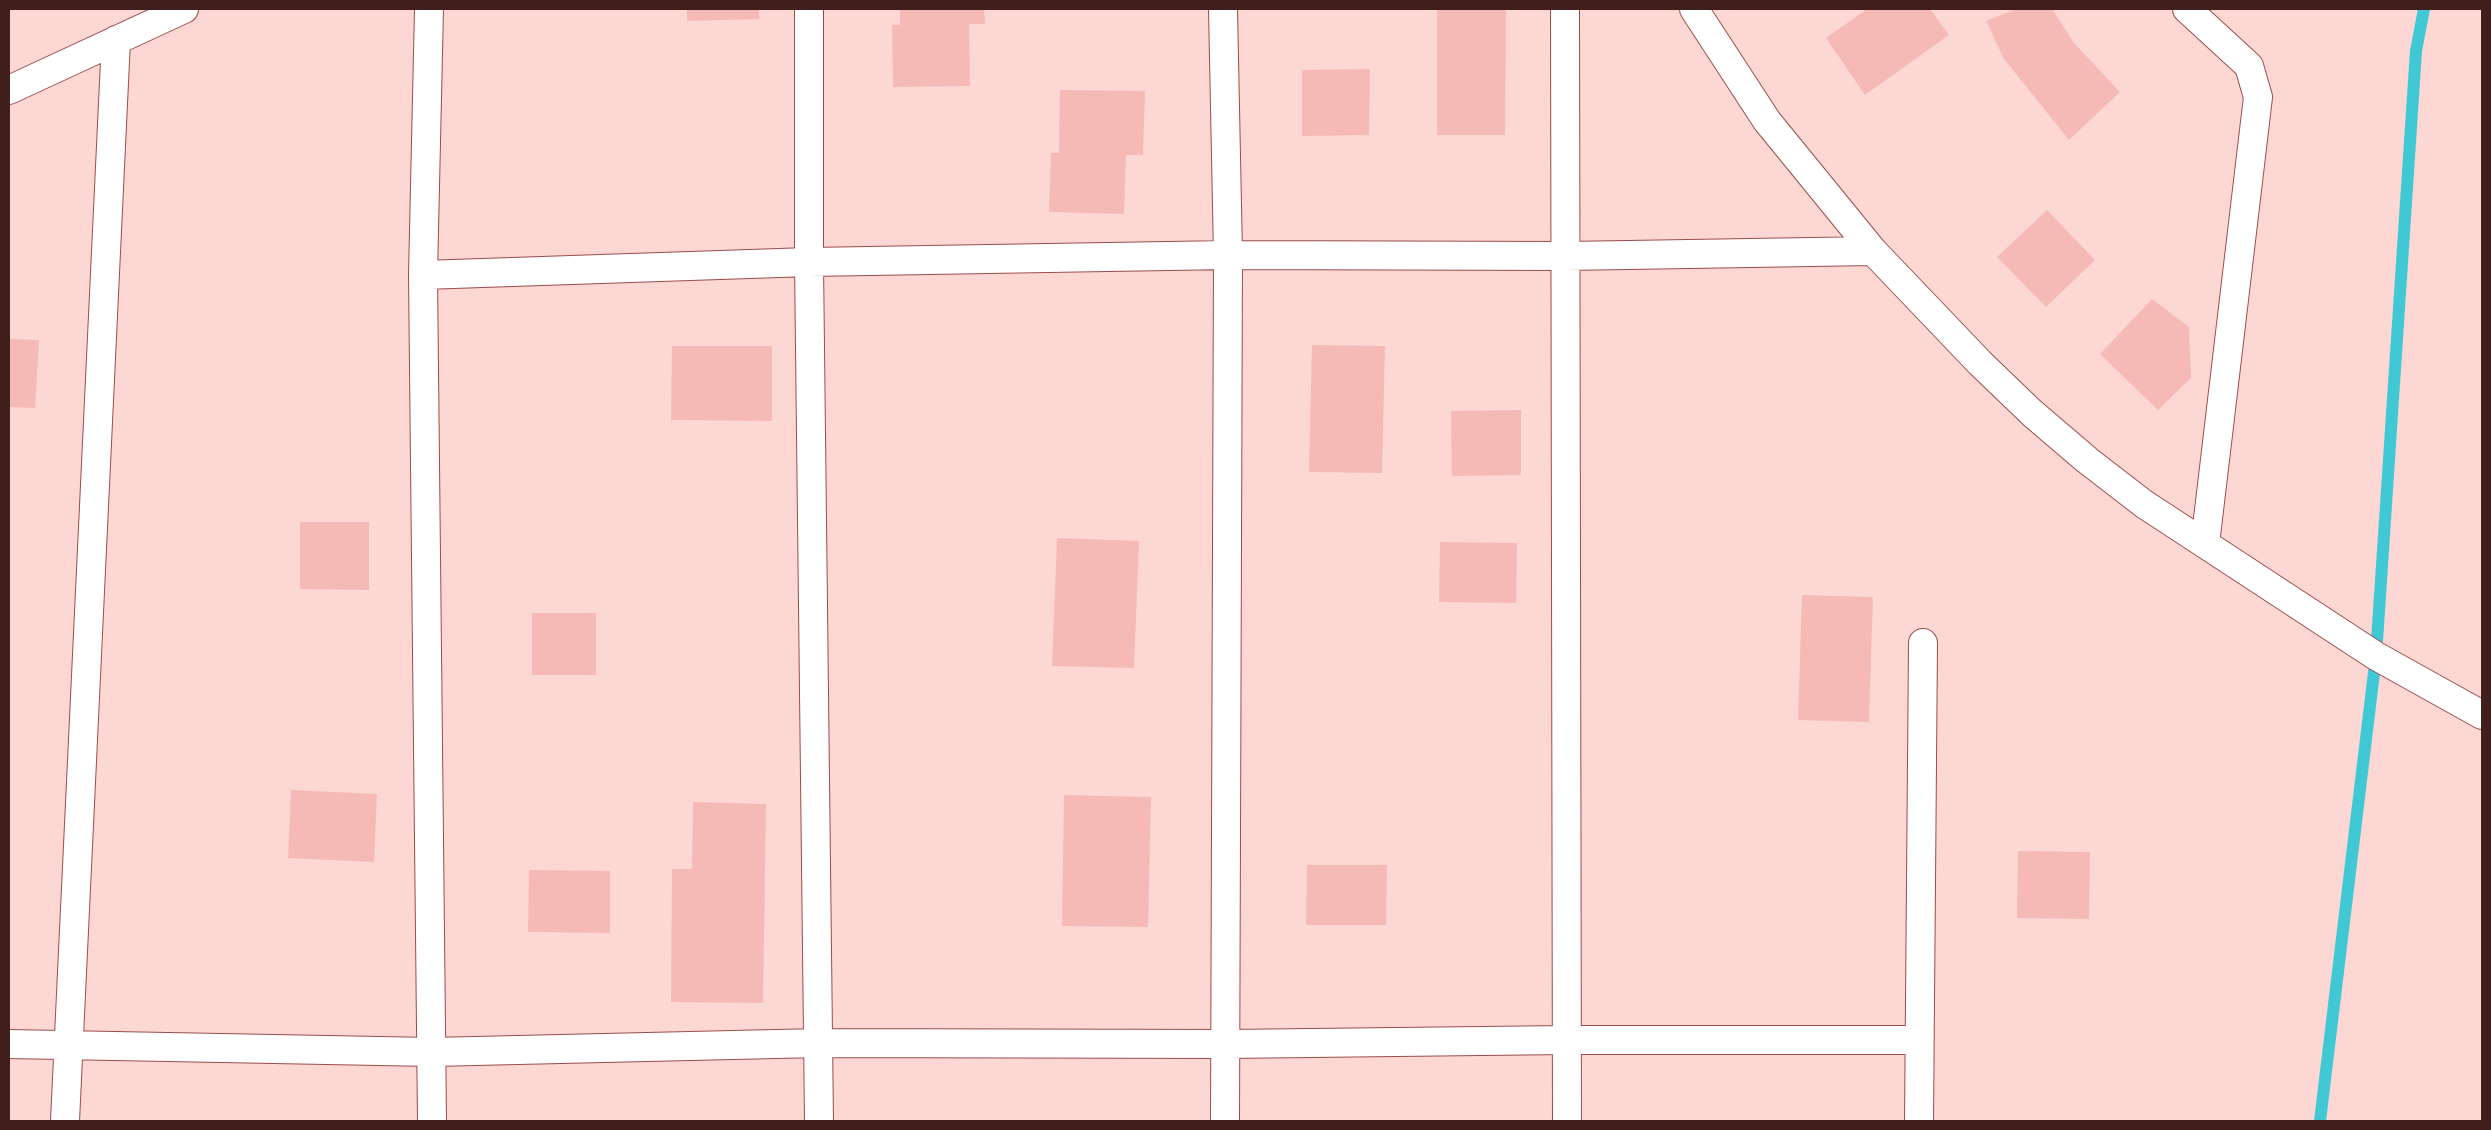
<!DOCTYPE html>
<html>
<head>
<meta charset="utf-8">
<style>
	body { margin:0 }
	#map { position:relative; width:2491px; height:1130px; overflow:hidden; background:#fcd7d4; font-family:Lato,sans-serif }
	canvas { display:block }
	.frame { position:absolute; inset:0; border:10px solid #3f1e1c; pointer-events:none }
</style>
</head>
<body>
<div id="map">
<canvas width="2491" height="1130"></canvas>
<div class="frame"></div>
</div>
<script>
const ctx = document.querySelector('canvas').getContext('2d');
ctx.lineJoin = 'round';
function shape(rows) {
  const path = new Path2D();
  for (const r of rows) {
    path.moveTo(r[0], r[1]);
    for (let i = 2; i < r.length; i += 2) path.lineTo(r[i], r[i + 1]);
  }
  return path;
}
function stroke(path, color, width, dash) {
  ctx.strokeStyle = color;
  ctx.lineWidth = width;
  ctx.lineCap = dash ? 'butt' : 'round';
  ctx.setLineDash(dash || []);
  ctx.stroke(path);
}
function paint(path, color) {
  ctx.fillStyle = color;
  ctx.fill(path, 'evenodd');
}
stroke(shape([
	[2320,1121,2376,656,2416,51,2424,9]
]), '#40c9d5', 12);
paint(shape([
	[687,9,759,9,759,19,687,21],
	[900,9,984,9,985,24,969,24,970,86,893,87,892,25,900,25],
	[1437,9,1506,9,1505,135,1437,135],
	[1867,9,1930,9,1949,35,1865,95,1826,38],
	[2016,9,2052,9,2074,43,2120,92,2069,140,2004,59,1986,21],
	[1370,69,1369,135,1302,136,1302,70],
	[1060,90,1145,91,1143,155,1126,155,1124,214,1049,212,1051,153,1059,153],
	[2047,210,2095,260,2046,307,1997,257],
	[2152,299,2189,327,2191,378,2158,410,2100,354],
	[9,339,39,340,35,408,9,407],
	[1312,345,1385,346,1382,473,1309,472],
	[672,346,772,346,772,421,671,420],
	[1521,410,1521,475,1452,476,1451,411],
	[300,522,369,522,369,590,300,589],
	[1057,538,1139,541,1134,668,1052,666],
	[1440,542,1517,543,1516,603,1439,602],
	[1802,595,1873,597,1869,722,1798,720],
	[532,613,596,613,596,675,532,675],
	[291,790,377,794,374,862,288,858],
	[1064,795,1151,797,1148,927,1062,926],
	[693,802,766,804,763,1003,671,1002,672,869,692,869],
	[2018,851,2090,852,2089,919,2017,918],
	[1307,865,1387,865,1386,925,1306,925],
	[529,870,610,871,610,933,528,932]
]), '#f5bab5');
const minor = shape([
	[429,9,423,275,432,1121],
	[809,9,809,262,819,1121],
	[1223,9,1228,255,1225,1121],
	[1565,9,1567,1121],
	[1694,9,1767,121,1873,251,1980,363,2032,413,2087,460,2144,504,2376,656,2482,715],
	[2187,9,2249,66,2258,97,2205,544],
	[9,90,184,9],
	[423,275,809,262,1228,255,1566,256,1873,251],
	[9,1044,432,1052,819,1043,1226,1044,1567,1040,1919,1040],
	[65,1121,116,40],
	[1919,1121,1923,643]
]);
stroke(minor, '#9b4d4a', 30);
stroke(minor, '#fff', 28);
</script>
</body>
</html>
